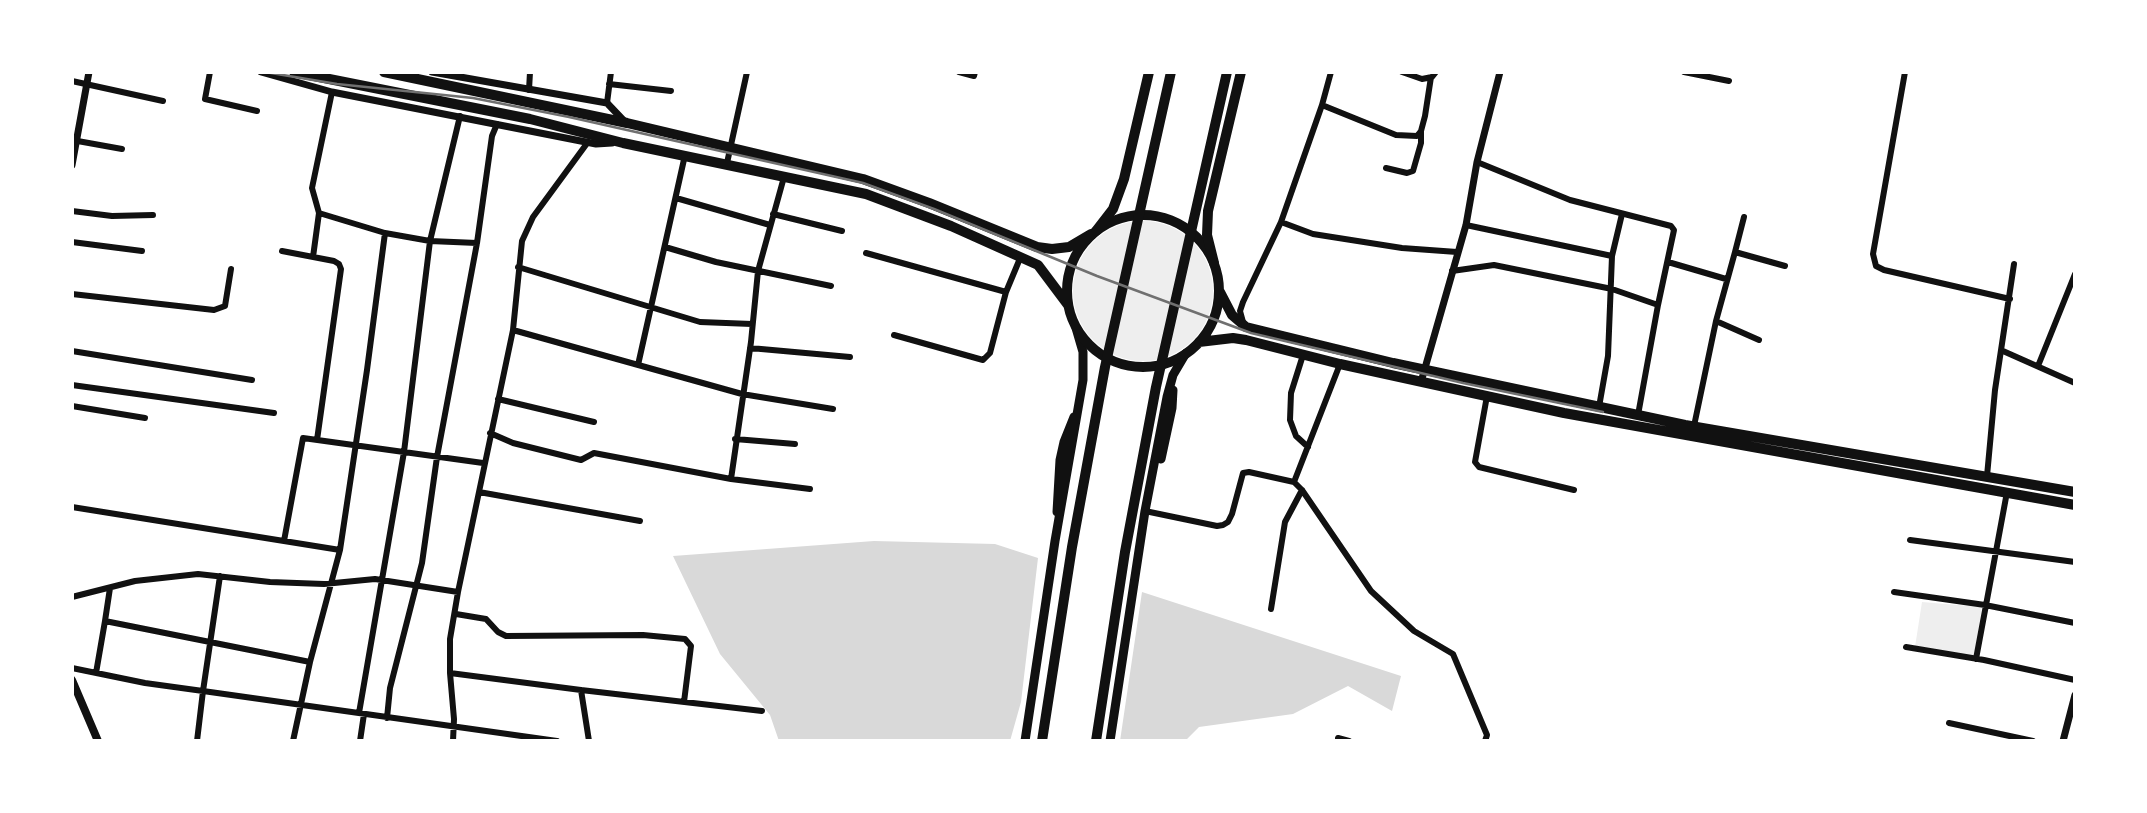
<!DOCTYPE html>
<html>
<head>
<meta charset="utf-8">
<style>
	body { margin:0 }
	#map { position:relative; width:2147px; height:813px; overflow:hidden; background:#fff; font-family:Poppins,sans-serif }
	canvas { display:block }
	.frame { position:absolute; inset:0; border:74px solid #fff; pointer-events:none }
</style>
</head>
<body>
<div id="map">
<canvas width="2147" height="813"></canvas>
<div class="frame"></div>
</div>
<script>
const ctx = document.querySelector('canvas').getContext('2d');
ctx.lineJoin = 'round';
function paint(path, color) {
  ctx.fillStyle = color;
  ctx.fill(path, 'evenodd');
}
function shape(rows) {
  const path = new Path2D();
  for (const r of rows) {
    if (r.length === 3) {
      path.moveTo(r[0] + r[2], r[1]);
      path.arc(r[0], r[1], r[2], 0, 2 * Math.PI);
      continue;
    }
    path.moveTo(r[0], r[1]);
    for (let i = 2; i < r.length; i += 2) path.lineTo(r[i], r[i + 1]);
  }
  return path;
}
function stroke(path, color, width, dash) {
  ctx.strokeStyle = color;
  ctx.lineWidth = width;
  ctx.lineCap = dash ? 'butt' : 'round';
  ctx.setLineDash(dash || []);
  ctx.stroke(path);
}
paint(shape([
	[1143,291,70],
	[1922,602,1982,607,1974,656,1915,647]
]), '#eee');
paint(shape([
	[874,541,995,544,1038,558,1021,702,1010,741,779,741,770,715,720,654,673,556],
	[1142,592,1401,676,1392,711,1348,686,1293,714,1199,727,1185,741,1120,741]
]), '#d9d9d9');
stroke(shape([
	[210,72,205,99,257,111],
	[959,72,974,76,975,72],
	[1402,72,1422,79,1432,77,1436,72],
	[1684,72,1729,81],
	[1905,72,1873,254,1876,266,1884,270,2010,299],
	[1431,77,1425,116,1421,131,1417,136,1396,135,1322,105,1281,222,1313,234,1402,248,1457,252],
	[72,81,163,101],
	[609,84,671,91],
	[529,90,530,72],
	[607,103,611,72],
	[1322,105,1331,72],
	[72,140,122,149],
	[727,163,747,72],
	[1386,168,1407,173,1413,171,1421,143,1421,131],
	[676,198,770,225],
	[72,211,112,216,153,215],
	[319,213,385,233],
	[773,214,842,231],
	[1466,225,1612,256],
	[72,242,142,251],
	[665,247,716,262,831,286],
	[282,251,334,261,339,264,341,269,317,440],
	[1735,252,1744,217],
	[866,253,1006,292,1021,256],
	[313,257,319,213,312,188,332,92],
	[1668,262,1726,279],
	[518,267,700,322,752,324],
	[1452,271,1494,265,1612,289,1658,305,1674,230,1671,226,1570,200,1477,162],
	[72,294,214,310,225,306,231,269],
	[1716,321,1759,340],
	[1243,322,1240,311,1243,302,1281,222],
	[513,330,522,241,533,217,588,142],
	[894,335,983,360,990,353,1006,292],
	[750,348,850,357],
	[72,351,252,380],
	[2003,351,2075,383],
	[1303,355,1291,393,1290,420,1296,436,1308,447],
	[1340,364,1294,482,1302,490,1371,591,1414,631,1453,654,1487,735,1485,741],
	[638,365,685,155],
	[2038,366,2075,274],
	[72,385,274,413],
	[1487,396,1475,462,1479,467,1574,490],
	[498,399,594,422],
	[72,406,145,418],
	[1599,407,1608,356,1612,256,1622,214],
	[1638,415,1658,305],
	[1694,426,1716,321,1735,252,1785,266],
	[490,433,513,443,581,460,594,453,731,479,751,342,758,271,784,177],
	[735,439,795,444],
	[1987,476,1995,390,2014,264],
	[731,479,810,489],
	[479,492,640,521],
	[72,507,340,550],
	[1145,511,1217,526,1223,525,1228,522,1232,514,1243,473,1249,472,1294,482],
	[1910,540,2075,562],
	[284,541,303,438,483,463],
	[110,588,105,621,310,662],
	[1894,592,1985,605,2075,623],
	[72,597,135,581,198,574,270,582,324,584,375,579,458,592],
	[1271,609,1285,522,1302,490],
	[456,614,486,619,498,632,506,636,643,635,685,639,691,646,684,702],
	[1906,647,1984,660,2075,680],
	[1976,659,2007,492],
	[72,668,145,683,203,691,220,576],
	[96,673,105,621],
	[450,673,450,639,458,592,513,330,742,394,833,409],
	[359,713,404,452,430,241,460,116],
	[387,718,390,688,422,563,437,457,477,243,492,136,497,124],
	[1949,723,2033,741],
	[1338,738,1349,741],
	[197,741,203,691,557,741],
	[293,741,310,662,340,550,367,370,385,233,430,241,477,243],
	[360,741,364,714],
	[453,741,454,719,450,673,581,690],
	[589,741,581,690,762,711]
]), '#111', 6);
stroke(shape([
	[261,72,332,92,596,144,612,143],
	[432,72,607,103,626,123],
	[72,165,89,72],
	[1421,382,1466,225,1477,162,1500,72],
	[2063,741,2075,695]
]), '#111', 7);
stroke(shape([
	[72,680,98,741]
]), '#111', 8);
stroke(shape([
	[1161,459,1172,408,1173,390],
	[1057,512,1060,460,1064,442,1074,417],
	[1025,741,1055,541,1083,380,1083,352,1076,328],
	[1110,741,1145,511,1167,397,1173,375,1186,353]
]), '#111', 9);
stroke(shape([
	[294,72,530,119,623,143,866,194,951,226,1038,265,1068,305],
	[384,72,627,123,863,179,929,203,1037,247,1052,249,1069,247,1091,234],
	[1143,291,76],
	[1220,292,1232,315,1246,327,1393,363,1685,425,2075,492],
	[1199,342,1233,338,1246,340,1340,364,1564,413,2075,505]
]), '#111', 10);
stroke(shape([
	[1096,231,1113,209,1124,179,1149,72],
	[1214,263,1207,235,1208,211,1241,72],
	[1042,741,1072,547,1105,367,1171,72],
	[1096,741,1125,552,1156,387,1227,72]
]), '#111', 10);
stroke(shape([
	[265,72,337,84,473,98,569,117,863,183,934,209,1097,276,1251,333,1463,383,1603,412]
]), '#707070', 2.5);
</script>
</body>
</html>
